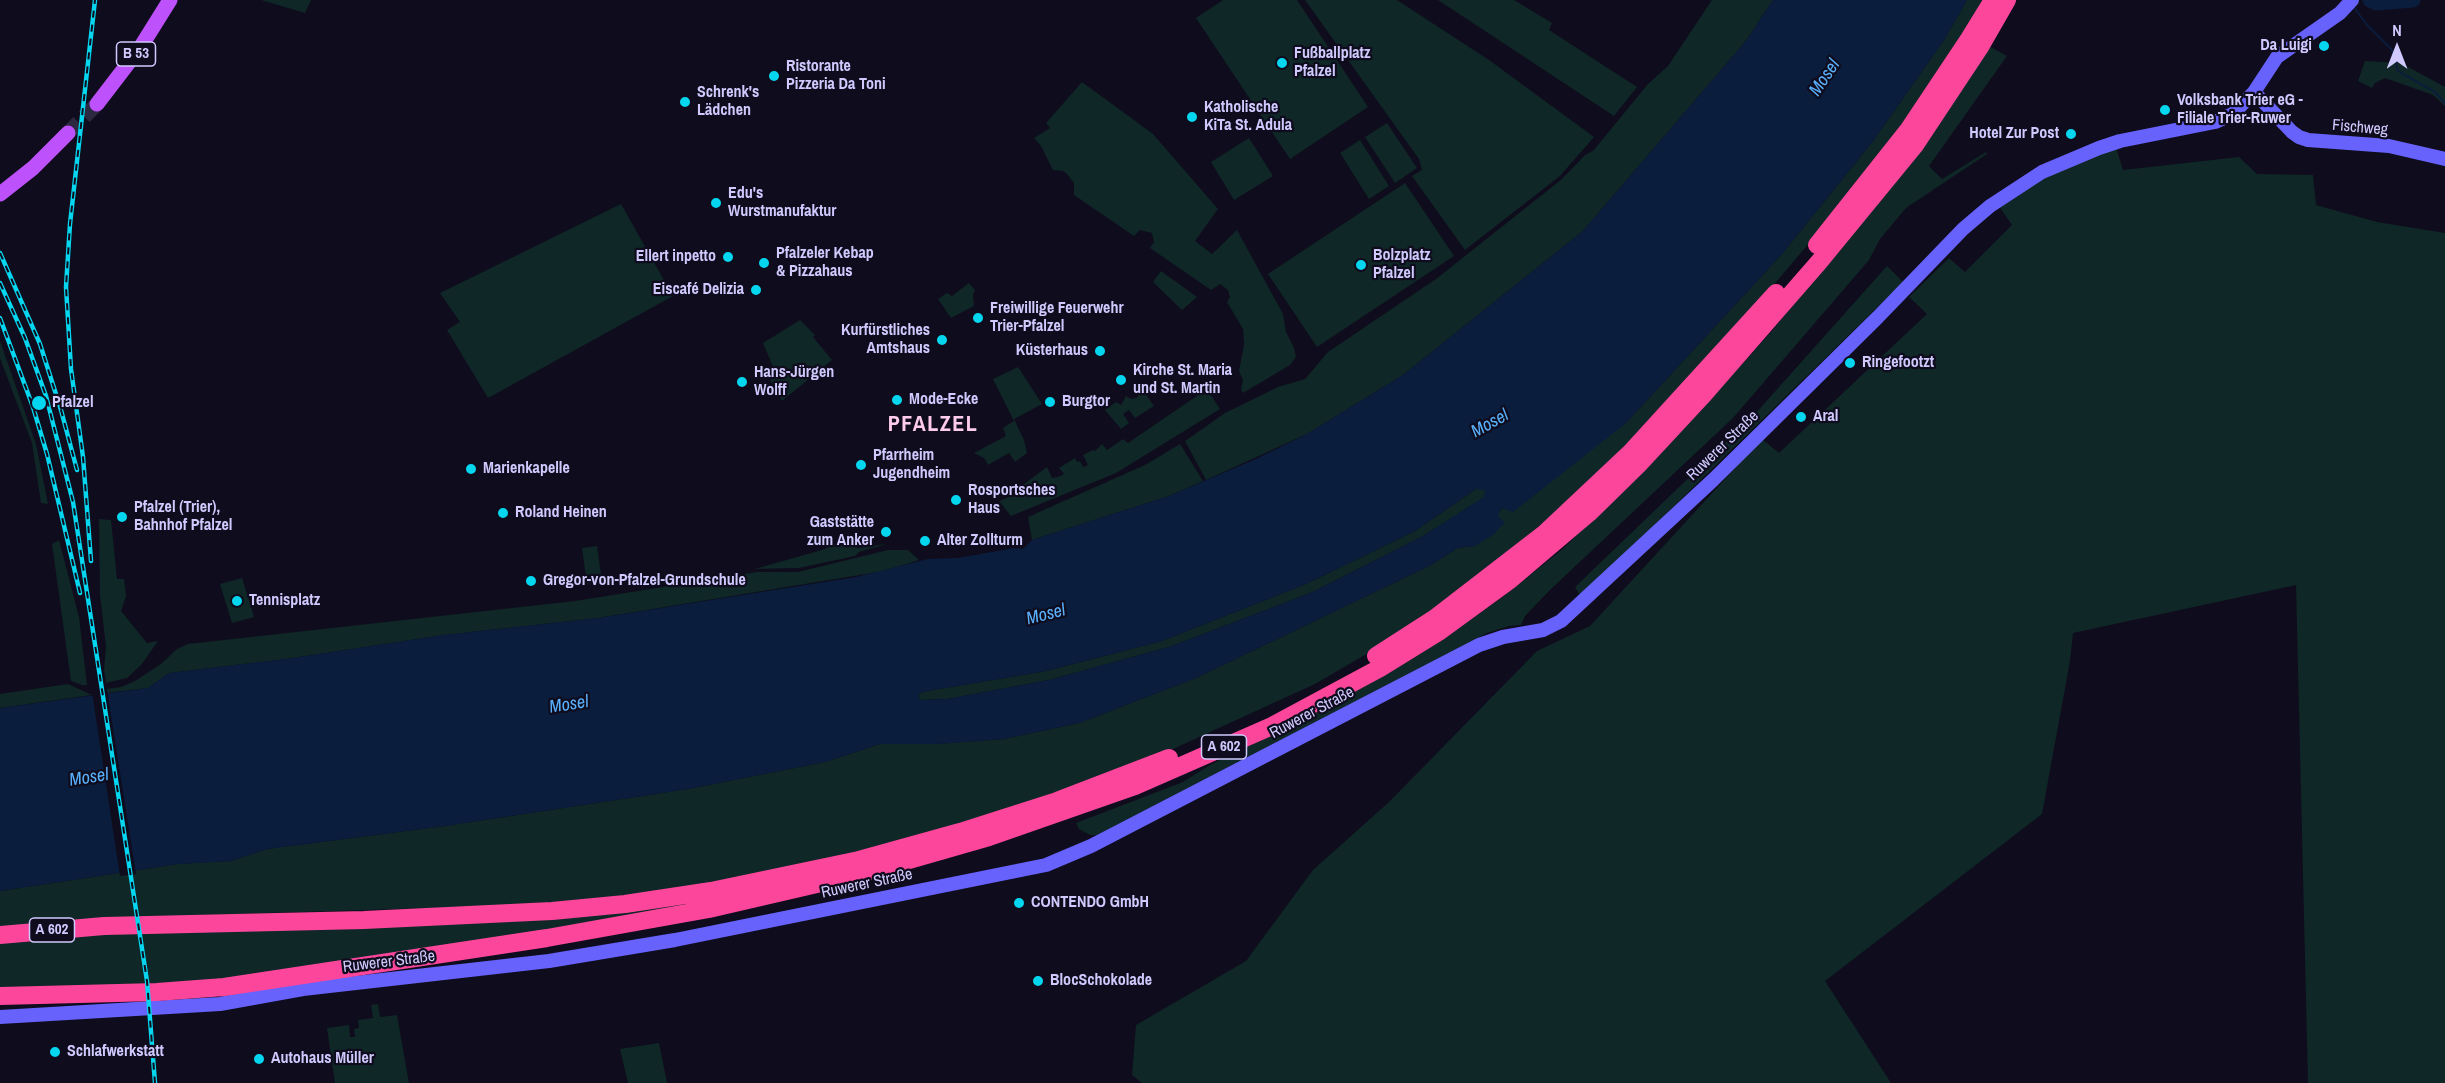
<!DOCTYPE html>
<html>
<head>
<meta charset="utf-8">
<style>
	body { margin:0 }
	#map { position:relative; width:2445px; height:1083px; overflow:hidden; background:#0f0c1d; font-family:"Archivo Narrow",sans-serif }
	canvas { display:block }
	.north { position:absolute; left:2367px; top:18px; width:60px; height:60px; -webkit-text-stroke:4px #0f0c1d; paint-order:stroke; rotate:0deg; font-size:16px; font-weight:700; line-height:24px; text-align:center; color:#cfc9fe }
	.north::after { content:''; display:block; margin:auto; width:21px; height:27px; background:#cfc9fe; clip-path:polygon(50% 0,100% 100%,50% 72%,0 100%) }
</style>
</head>
<body>
<div id="map">
<canvas width="2445" height="1083"></canvas>
<div class="north">N</div>
</div>
<script>
const ctx = document.querySelector('canvas').getContext('2d');
ctx.lineJoin = 'round';
function paint(path, color) {
  ctx.fillStyle = color;
  ctx.fill(path, 'evenodd');
}
function shape(rows) {
  const path = new Path2D();
  for (const r of rows) {
    path.moveTo(r[0], r[1]);
    for (let i = 2; i < r.length; i += 2) path.lineTo(r[i], r[i + 1]);
  }
  return path;
}
function stroke(path, color, width, dash) {
  ctx.strokeStyle = color;
  ctx.lineWidth = width;
  ctx.lineCap = dash ? 'butt' : 'round';
  ctx.setLineDash(dash || []);
  ctx.stroke(path);
}
function write(font, color, halo, rows, align = 'center') {
  ctx.font = font + ' "Archivo Narrow",sans-serif';
  ctx.lineWidth = 4.5;
  ctx.setLineDash([]);
  ctx.textBaseline = 'middle';
  ctx.strokeStyle = halo;
  ctx.fillStyle = color;
  for (const [text, x, y, turn = 0] of rows) {
    ctx.save();
    ctx.translate(x, y);
    ctx.rotate((+turn || 0) * Math.PI / 180);
    ctx.textAlign = isNaN(turn) ? turn : align;
    if (halo) ctx.strokeText(text, 0, 0);
    ctx.fillText(text, 0, 0);
    ctx.restore();
  }
}
paint(shape([
	[261,0,311,0,305,13],
	[1223,0,1297,0,1368,107,1290,159,1196,18],
	[1305,0,1397,0,1489,60,1594,137,1560,176,1465,250,1412,176,1422,170,1419,159],
	[1438,0,1514,0,1552,23,1549,30,1637,87,1614,116],
	[1712,0,1773,0,1746,41,1583,231,1403,375,1307,434,1206,480,1185,441,1225,413,1278,387,1305,379,1328,352,1436,279,1562,179,1585,155,1593,151,1648,84,1668,66],
	[1967,0,1984,0,1930,88,1833,215,1754,308,1612,462,1492,569,1377,648,1315,684,1138,765,924,836,745,880,556,904,205,915,0,928,0,891,178,864,231,861,267,849,445,826,688,789,825,762,880,744,937,744,1004,739,1079,723,1196,678,1429,566,1458,548,1475,546,1504,522,1499,518,1499,512,1502,508,1625,424,1782,254,1873,141,1944,40],
	[1989,46,2007,56,1929,166,1942,179,1986,152,1987,154,1906,208,1880,239,1869,260,1733,418,1551,589,1525,616,1521,625,1509,626,1487,633,1097,835,1090,835,1079,829,1076,823,1183,782,1210,765,1304,719,1383,676,1438,643,1504,596,1564,548,1699,412,1771,332,1816,277],
	[2365,61,2401,63,2445,87,2445,106,2433,95,2385,78,2375,83,2372,88,2358,81],
	[1082,82,1153,134,1218,209,1195,241,1212,254,1237,230,1283,314,1286,332,1294,348,1296,357,1290,365,1243,393,1241,390,1243,380,1239,371,1244,345,1243,329,1227,302,1230,297,1228,290,1220,284,1211,290,1150,248,1154,242,1152,233,1140,230,1134,236,1074,195,1074,183,1067,174,1063,171,1053,170,1041,146,1034,138,1050,128,1046,123],
	[1387,123,1417,168,1395,183,1365,137],
	[1249,138,1273,176,1234,200,1211,162],
	[1360,140,1389,186,1369,199,1340,153],
	[2115,144,2123,170,2239,157,2257,174,2313,175,2316,205,2377,222,2445,233,2445,1083,2308,1083,2296,585,2073,633,2070,661,2042,814,1825,981,1891,1083,1142,1083,1132,1075,1136,1025,1246,961,1313,870,1389,802,1537,651,1590,626,1762,439,1779,453,1927,314,1909,297,1949,258,1965,272,2012,225,1996,202,2017,186],
	[1405,183,1454,256,1317,347,1268,274],
	[621,204,673,296,488,398,447,330,460,322,440,293],
	[1887,266,1903,282,1581,597,1575,587,1754,415],
	[1161,271,1197,297,1182,310,1153,282],
	[969,283,975,290,973,295,974,306,951,318,938,299,947,293,952,296],
	[800,320,815,335,813,337,832,360,782,401,770,380,777,376,763,343],
	[0,341,36,444,48,504,41,503,32,443,0,358],
	[1018,367,1042,404,1014,419,1024,440,1027,453,1015,462,1009,453,988,465,984,458,974,453,1006,436,1003,428,1014,421,993,379],
	[1140,386,1154,406,1135,418,1129,410,1123,414,1129,423,1121,429,1105,410,1116,402,1121,405,1126,396,1131,399,1137,398,1139,393,1136,389],
	[1207,389,1220,409,1116,473,1011,516,999,501,1014,495,1013,492,1047,467,1052,478,1058,477,1064,474,1059,468,1075,458,1077,462,1080,461,1083,467,1088,465,1083,455,1093,450,1095,451,1102,444,1107,450,1123,439,1128,443],
	[1180,444,1203,481,1169,496,1032,540,1028,517,1145,465],
	[1476,489,1485,489,1485,497,1423,536,1313,592,1169,647,1049,680,947,699,920,700,918,694,927,691,1046,671,1162,641,1306,584,1415,531],
	[99,519,111,520,117,579,124,579,126,596,121,611,147,643,158,641,142,664,127,678,106,683,104,670,106,647,100,595],
	[59,540,79,617,87,685,82,685,71,681,52,544],
	[842,540,858,548,887,544,859,552,855,556,799,568,755,569,825,549],
	[597,546,602,582,587,584,582,548],
	[888,550,908,550,919,560,884,571,598,618,444,635,286,659,169,673,148,688,107,693,107,689,121,687,135,681,161,664,177,649,188,644,575,601,757,572,798,572],
	[242,578,254,617,232,623,220,584],
	[68,684,92,695,0,708,0,694],
	[783,883,680,910,306,970,185,983,0,990,0,941,164,931,223,931],
	[378,1004,380,1017,397,1015,409,1083,335,1083,327,1028,349,1025,350,1037,355,1037,354,1029,359,1028,358,1020,373,1018,371,1005],
	[659,1043,667,1083,628,1083,620,1049]
]), '#0f2726');
paint(shape([
	[1773,0,1967,0,1944,40,1873,141,1782,254,1625,424,1513,512,1502,508,1499,512,1499,518,1505,522,1494,534,1475,546,1458,548,1429,566,1196,678,1079,723,1004,739,937,744,880,744,825,762,688,789,445,826,267,849,231,861,178,864,0,891,0,708,148,688,169,673,286,659,444,635,598,618,856,577,928,559,958,558,1014,548,1023,549,1032,540,1169,496,1258,458,1307,434,1403,375,1583,231,1746,41],
	[1476,489,1485,490,1484,497,1423,536,1313,592,1169,647,1049,680,947,699,920,700,918,694,927,691,1046,671,1162,641,1306,584,1415,531]
]), '#0b1d3d');
paint(shape([
	[107,690,136,874,120,876,92,692]
]), '#0f0c1d');
stroke(shape([
	[2353,6,2367,25,2392,50,2398,71,2435,92,2445,103]
]), '#0b1d3d', 2);
stroke(shape([
	[2370,0,2376,3,2413,0]
]), '#0b1d3d', 15);
stroke(shape([
	[68,133,97,104]
]), '#2c283f', 15, [15, 8]);
stroke(shape([
	[2254,92,2292,132,2299,137,2308,140,2389,146,2445,159],
	[0,1017,220,1004,303,989,549,961,675,940,1046,865,1091,846,1479,645,1503,637,1543,630,1561,621,1713,480,1878,317,1963,229,1990,206,2042,172,2099,148,2120,141,2215,122,2233,114,2254,92,2277,57,2340,13,2352,0]
]), '#6762fc', 14);
stroke(shape([
	[97,104,140,48,170,0],
	[0,194,33,168,68,133]
]), '#bd52fc', 15);
stroke(shape([
	[1817,245,1909,129,1969,39,1993,0],
	[1376,656,1435,618,1545,533,1631,452,1776,293],
	[0,935,104,926,364,920,552,911,625,904,711,891,859,860,960,832,1057,801,1169,758],
	[0,996,157,992,224,987,547,938,709,909,860,874,989,837,1135,786,1272,726,1380,668,1440,631,1510,580,1589,513,1638,465,1704,394,1819,262,1915,145,1980,47,2007,0]
]), '#fc469c', 18);
const rail = shape([
	[0,253,40,344,61,410,77,470],
	[0,283,25,338,46,396,73,502,147,981,155,1083],
	[0,318,33,407,47,454,80,593],
	[91,561,83,457,71,369,66,287,70,224,95,0]
]);
stroke(rail, '#04d6ef', 4.5);
stroke(rail, '#0f0c1d', 2, [7]);
for (const [x, y, r, color] of [
	[2324,46,6,"#04d6ef"],
	[1282,63,6,"#04d6ef"],
	[774,76,6,"#04d6ef"],
	[685,102,6,"#04d6ef"],
	[2165,110,6,"#04d6ef"],
	[1192,117,6,"#04d6ef"],
	[2071,134,6,"#04d6ef"],
	[716,203,6,"#04d6ef"],
	[728,257,6,"#04d6ef"],
	[764,263,6,"#04d6ef"],
	[1361,265,6,"#04d6ef"],
	[756,290,6,"#04d6ef"],
	[978,318,6,"#04d6ef"],
	[942,340,6,"#04d6ef"],
	[1100,351,6,"#04d6ef"],
	[1850,363,6,"#04d6ef"],
	[1121,380,6,"#04d6ef"],
	[742,382,6,"#04d6ef"],
	[897,400,6,"#04d6ef"],
	[1050,402,6,"#04d6ef"],
	[39,403,8,"#04d6ef"],
	[1801,417,6,"#04d6ef"],
	[861,465,6,"#04d6ef"],
	[471,469,6,"#04d6ef"],
	[956,500,6,"#04d6ef"],
	[503,513,6,"#04d6ef"],
	[122,517,6,"#04d6ef"],
	[886,532,6,"#04d6ef"],
	[925,541,6,"#04d6ef"],
	[531,581,6,"#04d6ef"],
	[237,601,6,"#04d6ef"],
	[1019,903,6,"#04d6ef"],
	[1038,981,6,"#04d6ef"],
	[55,1052,6,"#04d6ef"],
	[259,1059,6,"#04d6ef"]
]) {
  const dot = new Path2D();
  dot.arc(x, y, r, 0, 2 * Math.PI);
  ctx.fillStyle = color;
  ctx.fill(dot);
  stroke(dot, '#0f0c1d', 2);
}
for (const [x, y, w] of [
	[136,54,39],
	[1224,747,45],
	[52,930,45]
]) {
  const box = new Path2D();
  box.roundRect(x - w / 2, y - 12, w, 24, 4.5);
  ctx.fillStyle = '#0f0c1d';
  ctx.fill(box);
  stroke(box, '#cfc9fe', 1.5);
}
write('bold 15px', '#cfc9fe', null, [
	["B 53",136,54],
	["A 602",1224,747],
	["A 602",52,930]
]);
write('bold 16px', '#cfc9fe', '#0f0c1d', [
	["Da Luigi",2312,46,"right"],
	["Fußballplatz",1294,54],
	["Pfalzel",1294,72],
	["Ristorante",786,67],
	["Pizzeria Da Toni",786,85],
	["Schrenk's",697,93],
	["Lädchen",697,111],
	["Volksbank Trier eG -",2177,101],
	["Filiale Trier-Ruwer",2177,119],
	["Katholische",1204,108],
	["KiTa St. Adula",1204,126],
	["Hotel Zur Post",2059,134,"right"],
	["Edu's",728,194],
	["Wurstmanufaktur",728,212],
	["Pfalzeler Kebap",776,254],
	["& Pizzahaus",776,272],
	["Bolzplatz",1373,256],
	["Pfalzel",1373,274],
	["Ellert inpetto",716,257,"right"],
	["Eiscafé Delizia",744,290,"right"],
	["Freiwillige Feuerwehr",990,309],
	["Trier-Pfalzel",990,327],
	["Kurfürstliches",930,331,"right"],
	["Amtshaus",930,349,"right"],
	["Küsterhaus",1088,351,"right"],
	["Ringefootzt",1862,363],
	["Kirche St. Maria",1133,371],
	["und St. Martin",1133,389],
	["Hans-Jürgen",754,373],
	["Wolff",754,391],
	["Mode-Ecke",909,400],
	["Burgtor",1062,402],
	["Pfalzel",52,403],
	["Aral",1813,417],
	["Pfarrheim",873,456],
	["Jugendheim",873,474],
	["Marienkapelle",483,469],
	["Rosportsches",968,491],
	["Haus",968,509],
	["Pfalzel (Trier),",134,508],
	["Bahnhof Pfalzel",134,526],
	["Roland Heinen",515,513],
	["Gaststätte",874,523,"right"],
	["zum Anker",874,541,"right"],
	["Alter Zollturm",937,541],
	["Gregor-von-Pfalzel-Grundschule",543,581],
	["Tennisplatz",249,601],
	["CONTENDO GmbH",1031,903],
	["BlocSchokolade",1050,981],
	["Schlafwerkstatt",67,1052],
	["Autohaus Müller",271,1059]
], 'left');
write('16px', '#cfc9fe', '#0f0c1d', [
	["Fischweg",2360,128,5],
	["Ruwerer Straße",1723,446,-44],
	["Ruwerer Straße",1312,713,-28],
	["Ruwerer Straße",867,884,-12],
	["Ruwerer Straße",389,962,-7]
]);
write('italic 18px', '#59b0fc', '#0f0c1d', [
	["Mosel",1825,78,-56],
	["Mosel",1490,424,-29],
	["Mosel",1046,615,-14],
	["Mosel",569,705,-9],
	["Mosel",89,778,-9]
]);
ctx.letterSpacing = '1.5px';
write('bold 22px', '#fecbeb', '#0f0c1d', [
	["PFALZEL",933,425]
]);
ctx.letterSpacing = '0px';
</script>
</body>
</html>
